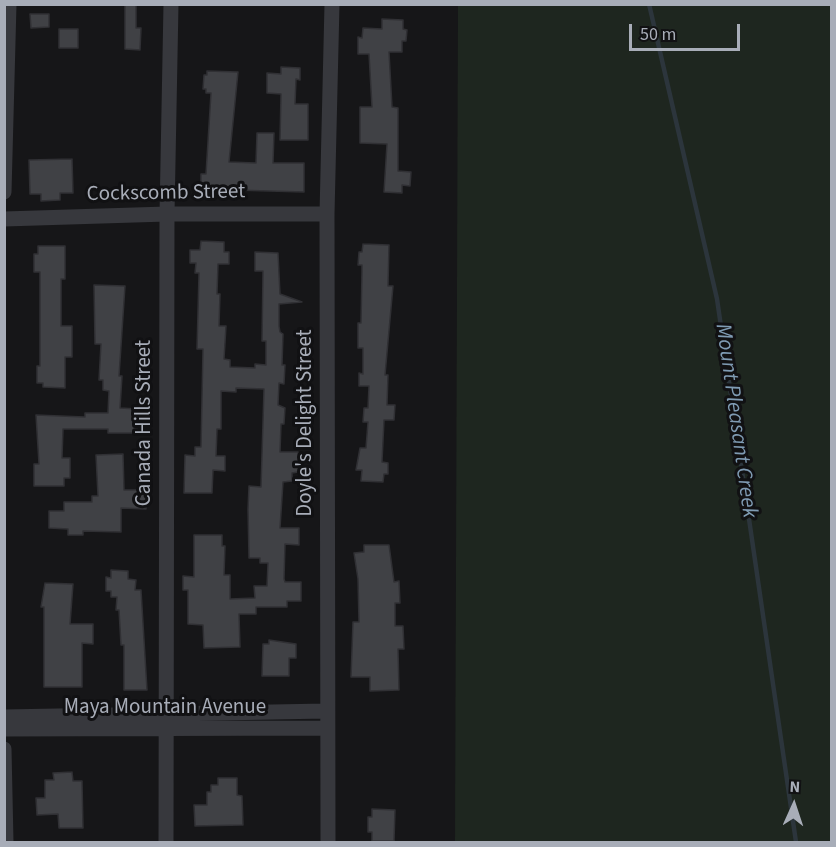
<!DOCTYPE html>
<html>
<head>
<meta charset="utf-8">
<style>
	body { margin:0 }
	#map { position:relative; width:836px; height:847px; overflow:hidden; background:#161618; font-family:"Source Sans 3",sans-serif }
	canvas { display:block }
	.frame { position:absolute; inset:0; border:6px solid #a8adb8; pointer-events:none }
	.north { position:absolute; left:764px; top:775px; width:60px; height:60px; -webkit-text-stroke:4px #111113; paint-order:stroke; rotate:3deg; font-size:16px; font-weight:700; line-height:24px; text-align:center; color:#a8adb8 }
	.north::after { content:''; display:block; margin:auto; width:21px; height:27px; background:#a8adb8; clip-path:polygon(50% 0,100% 100%,50% 72%,0 100%) }
	.scale { position:absolute; left:629px; top:24px; width:111px; height:27px; box-sizing:border-box; border:3px solid #a8adb8; border-top:0; padding-left:8px; font-size:18px; line-height:21px; white-space:nowrap; color:#a8adb8; -webkit-text-stroke:4px #111113; paint-order:stroke }
</style>
</head>
<body>
<div id="map">
<canvas width="836" height="847"></canvas>
<div class="frame"></div>
<div class="north">N</div>
<div class="scale">50 m</div>
</div>
<script>
const ctx = document.querySelector('canvas').getContext('2d');
ctx.lineJoin = 'round';
function paint(path, color) {
  ctx.fillStyle = color;
  ctx.fill(path, 'evenodd');
}
function shape(rows) {
  const path = new Path2D();
  for (const r of rows) {
    path.moveTo(r[0], r[1]);
    for (let i = 2; i < r.length; i += 2) path.lineTo(r[i], r[i + 1]);
  }
  return path;
}
function stroke(path, color, width, dash) {
  ctx.strokeStyle = color;
  ctx.lineWidth = width;
  ctx.lineCap = dash ? 'butt' : 'round';
  ctx.setLineDash(dash || []);
  ctx.stroke(path);
}
function write(font, color, halo, rows, align = 'center') {
  ctx.font = font + ' "Source Sans 3",sans-serif';
  ctx.lineWidth = 6;
  ctx.setLineDash([]);
  ctx.textBaseline = 'middle';
  ctx.strokeStyle = halo;
  ctx.fillStyle = color;
  for (const [text, x, y, turn = 0] of rows) {
    ctx.save();
    ctx.translate(x, y);
    ctx.rotate((+turn || 0) * Math.PI / 180);
    ctx.textAlign = isNaN(turn) ? turn : align;
    if (halo) ctx.strokeText(text, 0, 0);
    ctx.fillText(text, 0, 0);
    ctx.restore();
  }
}
paint(shape([
	[458,5,831,5,831,842,455,842]
]), '#1e261f');
stroke(shape([
	[649,4,717,299,796,842]
]), '#2c353c', 4.5);
const building = shape([
	[125,4,136,4,136,28,141,28,140,50,125,49,125,4],
	[30,14,49,14,49,27,31,28,30,14],
	[382,19,403,20,403,29,407,30,406,41,402,41,402,52,389,52,392,107,398,108,398,171,411,172,410,186,402,185,402,193,384,192,387,144,360,143,360,107,372,107,369,54,358,54,358,37,362,38,363,28,382,29,382,19],
	[59,29,78,29,78,48,59,48,59,29],
	[281,67,300,68,300,80,296,79,295,104,308,104,308,140,280,140,281,94,267,93,267,73,281,74,281,67],
	[207,71,238,72,229,162,256,163,257,133,274,133,273,163,304,163,304,192,234,190,234,198,212,197,213,191,201,191,201,174,206,174,211,93,206,93,206,89,203,89,204,75,207,75,207,71],
	[72,159,73,193,60,193,60,200,41,201,41,194,30,194,29,160,72,159],
	[201,241,224,242,224,252,229,252,229,264,218,264,217,294,220,294,219,326,226,326,224,359,230,360,230,367,255,368,255,364,266,365,266,341,262,341,263,271,255,271,255,252,278,253,280,294,302,302,279,304,279,326,280,332,283,334,282,365,285,365,284,384,279,383,278,405,285,408,284,424,281,424,280,452,298,452,298,472,292,473,292,481,283,482,280,528,299,528,299,545,285,544,284,579,285,582,301,582,301,601,287,601,287,607,256,607,256,614,239,614,240,647,204,648,203,625,188,624,188,590,183,590,183,576,194,577,194,535,222,535,222,546,225,546,224,575,230,575,230,599,255,598,254,586,267,586,268,563,260,563,260,558,249,558,248,509,249,486,261,487,264,389,236,388,236,392,221,391,221,429,217,429,216,456,225,456,225,471,213,470,212,493,184,493,185,455,195,456,195,447,201,447,203,349,197,349,199,273,195,273,196,263,190,263,190,250,200,250,201,241],
	[363,244,389,245,388,286,393,286,385,375,388,375,387,405,395,405,394,420,384,420,382,462,388,463,388,474,384,474,383,482,361,481,362,470,356,470,360,448,366,448,368,422,363,422,364,408,368,408,369,386,359,386,359,373,363,374,363,348,358,348,358,323,361,323,362,271,362,265,358,265,359,252,362,252,363,244],
	[38,246,65,246,65,279,61,279,61,326,72,326,72,357,65,357,65,388,43,387,43,383,37,383,37,366,40,366,40,272,34,272,34,254,38,254,38,246],
	[94,285,125,286,119,376,122,376,120,408,138,409,137,433,108,433,108,429,63,429,62,458,70,458,70,478,64,478,64,486,34,486,34,464,39,464,36,415,85,417,85,413,108,413,109,391,103,390,103,380,99,380,101,344,95,344,94,285],
	[123,454,124,490,146,490,146,509,121,508,121,532,83,531,83,535,68,535,68,529,49,528,49,511,64,511,64,502,92,502,92,496,98,496,96,455,123,454],
	[364,545,389,545,394,582,399,581,400,603,395,603,395,626,403,626,404,649,398,649,399,690,370,691,370,677,351,677,353,622,359,622,358,579,354,553,364,552,364,545],
	[111,570,128,571,128,579,136,580,135,590,141,590,147,690,124,690,124,645,121,645,119,610,116,610,117,597,111,597,111,591,106,591,106,577,111,578,111,570],
	[45,583,73,584,70,624,93,624,93,644,82,643,82,687,44,687,44,607,41,607,45,583],
	[269,640,296,644,296,658,289,658,289,676,262,676,263,644,269,644,269,640],
	[72,772,73,781,82,781,83,828,59,828,58,814,37,815,36,798,45,798,45,780,54,780,53,773,72,772],
	[218,778,237,778,237,795,242,796,243,825,195,826,194,805,207,805,207,792,211,792,211,785,218,785,218,778],
	[372,809,395,810,394,841,372,841,372,832,368,832,368,817,372,817,372,809]
]);
paint(building, '#404145');
stroke(building, '#303034', 1.5);
stroke(shape([
	[4,192,9,4],
	[4,219,167,214,327,214],
	[4,717,326,711],
	[4,729,326,728],
	[4,749,6,842],
	[166,842,167,214,171,4],
	[328,842,327,214,332,4]
]), '#37383d', 15);
write('21px', '#a8adb8', '#111113', [
	["Cockscomb Street",166,194,-1],
	["Canada Hills Street",145,423,-90],
	["Doyle's Delight Street",306,423,-90],
	["Maya Mountain Avenue",165,708]
]);
write('italic 22px', '#7f9bb3', '#111113', [
	["Mount Pleasant Creek",735,421,82]
]);
</script>
</body>
</html>
